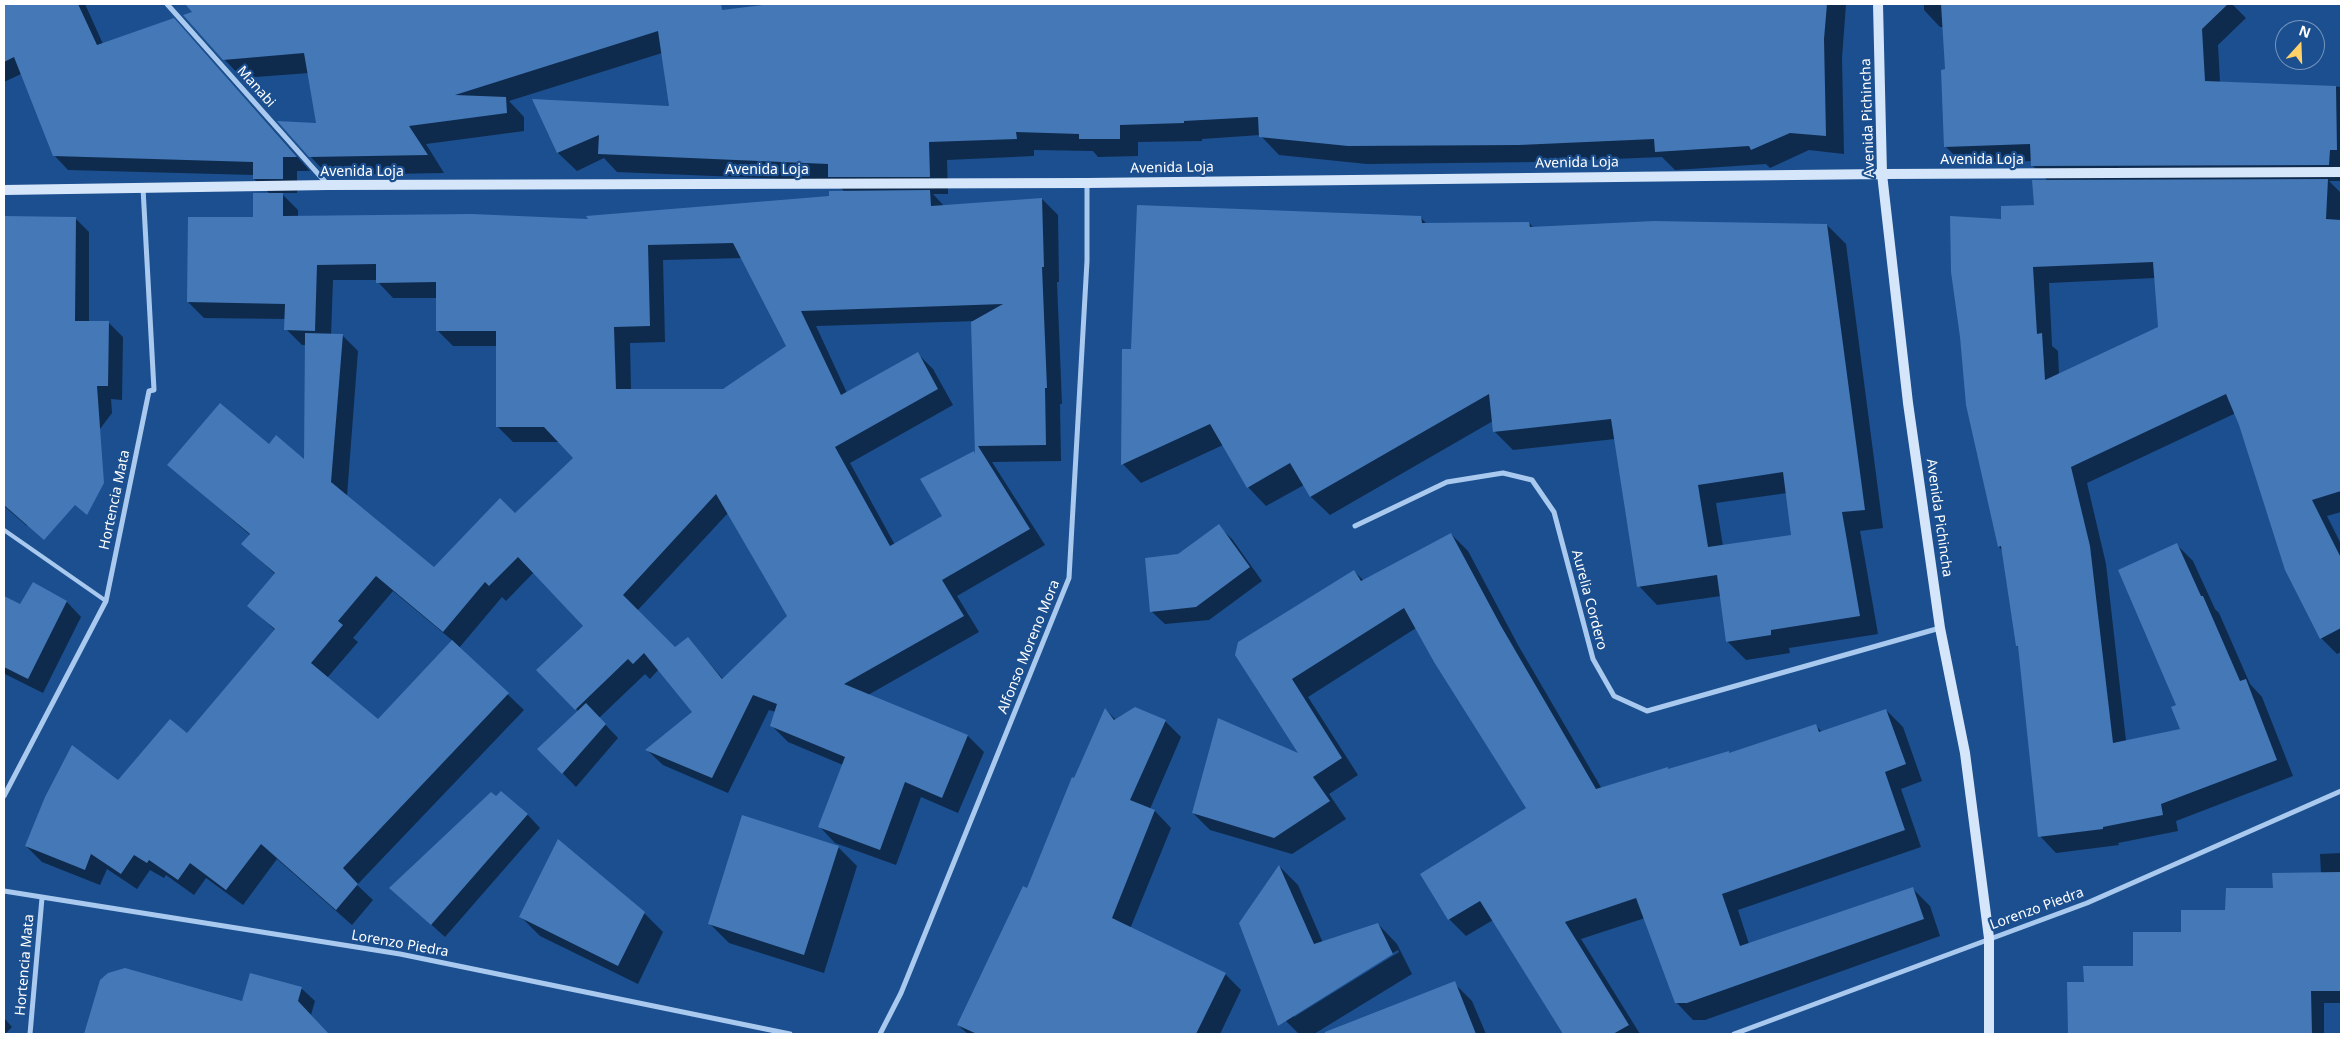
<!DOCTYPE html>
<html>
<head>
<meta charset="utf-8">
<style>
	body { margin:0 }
	#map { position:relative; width:2345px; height:1038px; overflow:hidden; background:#1b4f8f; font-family:"Noto Sans",sans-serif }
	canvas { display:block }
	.frame { position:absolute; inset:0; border:5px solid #fff; pointer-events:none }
	.north { position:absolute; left:2275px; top:20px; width:50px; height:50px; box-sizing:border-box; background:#1b4f8f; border:1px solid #7695bc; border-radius:50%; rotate:20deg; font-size:14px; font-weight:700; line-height:20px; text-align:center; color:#fff }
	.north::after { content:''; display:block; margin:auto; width:18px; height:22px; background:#ffd166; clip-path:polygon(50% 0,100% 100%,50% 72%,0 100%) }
</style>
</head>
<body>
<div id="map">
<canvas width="2345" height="1038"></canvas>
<div class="frame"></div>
<div class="north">N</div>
</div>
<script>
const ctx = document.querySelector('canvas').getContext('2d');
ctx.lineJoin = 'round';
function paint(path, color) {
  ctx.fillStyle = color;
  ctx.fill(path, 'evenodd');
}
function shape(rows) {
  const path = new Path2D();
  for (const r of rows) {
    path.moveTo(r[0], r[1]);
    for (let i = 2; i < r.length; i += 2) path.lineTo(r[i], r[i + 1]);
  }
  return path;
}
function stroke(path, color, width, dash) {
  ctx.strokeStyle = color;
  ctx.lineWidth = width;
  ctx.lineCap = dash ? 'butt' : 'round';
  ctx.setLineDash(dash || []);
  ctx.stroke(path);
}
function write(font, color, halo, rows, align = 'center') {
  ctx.font = font + ' "Noto Sans",sans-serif';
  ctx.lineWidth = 4.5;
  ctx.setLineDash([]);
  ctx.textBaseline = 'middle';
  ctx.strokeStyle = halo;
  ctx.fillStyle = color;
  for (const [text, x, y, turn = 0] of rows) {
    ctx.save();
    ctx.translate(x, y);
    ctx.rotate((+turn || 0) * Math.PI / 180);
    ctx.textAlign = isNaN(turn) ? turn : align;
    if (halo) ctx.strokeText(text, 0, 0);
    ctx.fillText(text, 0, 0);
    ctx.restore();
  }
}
paint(shape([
	[4,4,85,4,103,44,188,34,310,171,297,171,297,193,281,193,298,210,298,217,590,220,830,198,845,192,834,181,617,172,604,158,577,171,558,153,534,100,670,107,662,53,509,101,524,117,524,131,426,144,444,173,328,175,310,156,317,124,309,73,242,78,224,59,187,4,224,4,227,6,230,4,718,4,744,96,773,4,1846,4,1842,58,1844,154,1809,150,1770,168,1766,164,1675,170,1662,157,1538,162,1367,164,1279,155,1260,135,1202,139,1202,141,1138,142,1138,156,1098,157,1093,151,1034,150,1034,156,947,160,948,194,933,194,944,206,1042,199,1058,215,1059,282,1057,282,1062,404,1060,404,1061,461,992,462,1045,545,957,596,979,632,868,695,968,736,984,752,958,813,921,797,896,865,835,843,820,827,843,765,788,742,772,726,776,712,769,710,728,793,663,765,647,750,694,712,659,669,650,679,645,674,599,718,618,738,576,787,539,749,578,711,538,670,584,627,534,572,506,601,502,597,459,648,524,710,357,885,373,900,352,925,277,859,243,905,206,878,194,895,166,875,164,878,150,870,137,889,107,869,100,885,42,862,26,846,187,734,275,630,249,606,275,574,243,544,250,535,169,465,269,446,305,461,306,345,302,345,286,329,286,319,204,318,188,302,254,218,270,194,254,179,254,175,68,170,54,155,21,74,4,82],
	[743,258,788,346,724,390,631,390,630,343,665,342,663,260],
	[333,280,378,280,378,282,393,298,437,298,437,330,453,346,497,346,498,427,513,442,560,442,575,458,515,514,434,569,347,496,358,351,342,335,331,335],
	[976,321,977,456,973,452,944,517,895,545,850,463,953,405,933,369,918,354,847,393,816,326],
	[728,513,788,617,723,679,688,639,675,649,637,611],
	[393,591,453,641,378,720,327,678,358,642,353,638],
	[1924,4,2232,4,2246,18,2218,45,2220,82,2341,87,2341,181,2329,181,2341,193,2341,512,2327,516,2341,544,2341,652,2337,654,2321,638,2236,413,2087,483,2106,564,2126,741,2182,730,2178,706,2177,545,2193,561,2215,609,2219,613,2250,684,2262,697,2293,776,2176,821,2178,831,2118,843,2119,845,2056,853,2040,836,2020,648,2017,646,2003,551,1999,547,2002,220,2035,206,2048,181,2033,166,2032,161,1962,163,1946,147,1946,71,1944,27,1940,27,1924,10],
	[2155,278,2159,328,2059,375,2058,351,2052,346,2049,283],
	[4,205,4,218,75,218,89,232,89,322,108,322,123,337,122,400,111,399,112,413,27,526,4,506,4,424,28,398,4,398],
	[1421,218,1427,224,1529,223,1534,228,1827,225,1846,244,1883,528,1860,531,1878,634,1789,648,1790,653,1746,660,1727,641,1721,596,1657,605,1639,586,1615,439,1513,450,1494,431,1493,421,1330,515,1311,497,1304,485,1266,506,1248,487,1223,445,1141,483,1123,464,1132,350],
	[1787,493,1793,536,1723,546,1716,503],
	[1218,526,1232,539,1262,581,1209,620,1165,624,1151,611],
	[1451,534,1468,551,1518,645,1602,789,1667,768,1669,770,1728,752,1730,754,1816,726,1822,732,1886,710,1903,727,1922,781,1901,789,1921,847,1738,910,1749,944,1913,889,1930,906,1940,936,1705,1020,1693,1020,1676,1002,1645,918,1581,939,1640,1034,1565,1034,1493,920,1466,936,1449,919,1421,874,1528,809,1416,628,1308,697,1358,775,1329,794,1346,819,1292,854,1210,830,1193,813,1301,756,1236,655,1354,571,1364,581],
	[33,584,67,602,81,617,43,693,5,674,4,677,4,597,21,606],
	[1106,710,1116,720,1165,721,1181,737,1150,809,1155,811,1171,828,1130,929,1225,974,1241,990,1220,1034,968,1034,958,1025,1028,890],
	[527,814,540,828,445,937,391,888],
	[838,847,857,866,824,973,729,943,710,924],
	[2341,853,2341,1003,2324,1003,2324,1034,2069,1034,2068,983,2085,983,2134,967,2182,933,2274,890,2321,873,2320,854],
	[1280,867,1298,885,1323,943,1378,924,1397,944,1412,974,1314,1034,1299,1034,1286,1021],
	[1398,950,1399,952,1294,1017,1294,1014],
	[644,913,663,932,638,984,540,936,521,917],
	[1454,983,1472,1001,1486,1034,1323,1034],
	[301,988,315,1001,311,1015,328,1034,86,1034,90,1019,243,1002],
	[4,1018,12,1027,5,1034,4,1034]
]), '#0007');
paint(shape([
	[4,4,78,4,97,45,174,18,297,157,283,157,283,179,253,179,253,162,53,156,14,57,4,62],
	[185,4,721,4,722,10,771,4,1827,4,1824,39,1826,136,1790,133,1751,150,1749,146,1655,152,1654,139,1519,145,1348,146,1259,137,1258,117,1184,121,1184,123,1120,125,1120,139,1079,139,1079,134,1016,132,1017,139,929,142,930,177,828,177,828,164,598,154,599,135,557,153,532,99,669,106,658,31,455,95,506,97,507,113,409,126,428,155,309,157,277,121,316,123,304,53,223,60,183,15,192,12],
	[1941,4,2228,4,2202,29,2205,81,2336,86,2337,150,2330,150,2329,165,2031,166,2030,144,1944,147,1941,70,1945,69],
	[2328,179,2326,219,2341,220,2341,491,2312,500,2341,558,2341,628,2320,639,2285,570,2239,425,2226,394,2071,467,2090,546,2113,743,2180,729,2171,707,2176,705,2118,570,2177,543,2201,596,2203,596,2240,681,2246,679,2277,760,2161,804,2163,815,2103,827,2103,829,2038,837,2018,646,2016,646,2001,546,1998,547,1966,405,1960,337,1951,272,1950,216,2001,219,2001,206,2034,205,2032,180],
	[2153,262,2158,327,2045,380,2042,333,2037,334,2033,267],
	[930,190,931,206,1042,198,1044,267,1042,267,1047,388,1045,388,1046,445,978,446,1030,529,942,580,964,616,844,684,968,735,942,798,905,782,880,850,818,827,845,757,770,726,777,704,753,695,712,778,645,750,692,712,644,653,633,664,628,659,575,710,536,670,583,626,518,557,489,586,485,582,443,632,376,576,338,621,343,625,311,663,378,719,452,640,509,693,343,868,358,884,336,910,261,844,226,890,190,863,178,880,149,860,147,863,134,855,121,874,91,854,85,870,25,846,45,797,72,745,118,780,170,719,187,733,275,629,247,606,275,573,241,544,250,534,167,465,220,403,269,444,276,435,304,459,305,333,343,334,331,482,434,567,500,498,515,513,573,458,544,427,496,427,496,331,436,331,436,282,376,283,376,264,317,265,315,331,284,330,285,304,187,302,188,217,253,217,253,193,283,193,283,216,472,214,588,219,586,216,829,196,829,191],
	[733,243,786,346,723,389,616,389,614,327,650,326,648,245],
	[1003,304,971,322,975,454,974,451,920,479,942,516,890,546,835,447,938,389,918,352,841,395,801,311],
	[716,494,787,616,722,679,688,637,675,647,623,595],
	[1137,205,1421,216,1422,223,1529,222,1530,227,1654,221,1827,224,1865,510,1842,512,1860,616,1771,630,1771,635,1726,642,1717,575,1637,587,1611,419,1493,432,1489,394,1310,497,1290,463,1247,488,1210,424,1121,465,1122,349,1131,349],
	[1783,472,1791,535,1708,547,1698,485],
	[4,216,76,217,75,321,109,321,108,386,97,386,104,483,87,515,75,505,44,540,4,505],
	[1219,524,1250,567,1196,607,1150,612,1145,558,1178,554],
	[1451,533,1501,626,1596,789,1668,767,1668,769,1729,751,1729,753,1816,724,1819,732,1886,709,1906,764,1885,772,1905,830,1722,894,1740,946,1913,887,1924,919,1687,1003,1675,1003,1636,898,1565,922,1629,1025,1613,1034,1563,1034,1480,901,1448,920,1420,874,1526,808,1434,662,1404,608,1292,679,1342,758,1313,777,1330,801,1274,838,1192,813,1218,718,1298,753,1235,655,1238,642,1354,570,1361,581],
	[33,582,67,601,28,679,4,667,4,596,20,604],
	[586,703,606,724,562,774,537,749],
	[1135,707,1166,720,1130,800,1155,810,1112,918,1226,973,1196,1034,977,1034,957,1025,1023,886,1027,888,1072,777,1074,778,1105,708,1114,720],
	[501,791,528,814,431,925,389,888,491,792,496,796],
	[742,815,839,846,804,955,708,924],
	[558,839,645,912,618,966,519,917],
	[1279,865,1314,944,1378,923,1393,954,1278,1026,1239,923],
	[2341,872,2341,991,2311,991,2312,1034,2068,1034,2067,982,2084,982,2083,966,2133,966,2133,932,2181,932,2181,910,2225,910,2226,888,2273,888,2272,873],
	[125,968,242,1001,250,973,302,987,298,1001,329,1034,84,1034,100,980,108,973],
	[1455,981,1476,1034,1325,1034,1325,1032]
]), '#4478b7');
stroke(shape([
	[4,530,106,601]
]), '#a9c9ee', 4);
stroke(shape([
	[167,4,328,185],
	[1355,526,1447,482,1503,473,1532,480,1554,512,1593,659,1614,696,1647,711,1940,628],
	[4,796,106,601,149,391,154,390,143,188],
	[4,891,400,954,790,1034],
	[30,1034,42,898],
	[880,1034,901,993,1069,578,1087,261,1087,183],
	[1734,1034,2087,903,2341,791]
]), '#a9c9ee', 5);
stroke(shape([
	[1878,4,1882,174,1908,403,1940,628,1965,753,1989,938,1989,1034],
	[4,190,328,185,1087,183,1882,174,2341,172]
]), '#d6e6fa', 10);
write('14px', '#fff', '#1b4f8f', [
	["Manabi",256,87,48],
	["Avenida Pichincha",1868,118,-92],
	["Avenida Loja",1982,160],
	["Avenida Loja",1577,163,-1],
	["Avenida Loja",1172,168,-1],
	["Avenida Loja",767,170],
	["Avenida Loja",362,172],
	["Hortencia Mata",115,500,-78],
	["Avenida Pichincha",1939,518,82],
	["Aurelia Cordero",1589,600,75],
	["Alfonso Moreno Mora",1029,647,-68],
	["Lorenzo Piedra",2037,909,-20],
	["Lorenzo Piedra",400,944,10],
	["Hortencia Mata",25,965,-85]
]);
</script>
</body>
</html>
